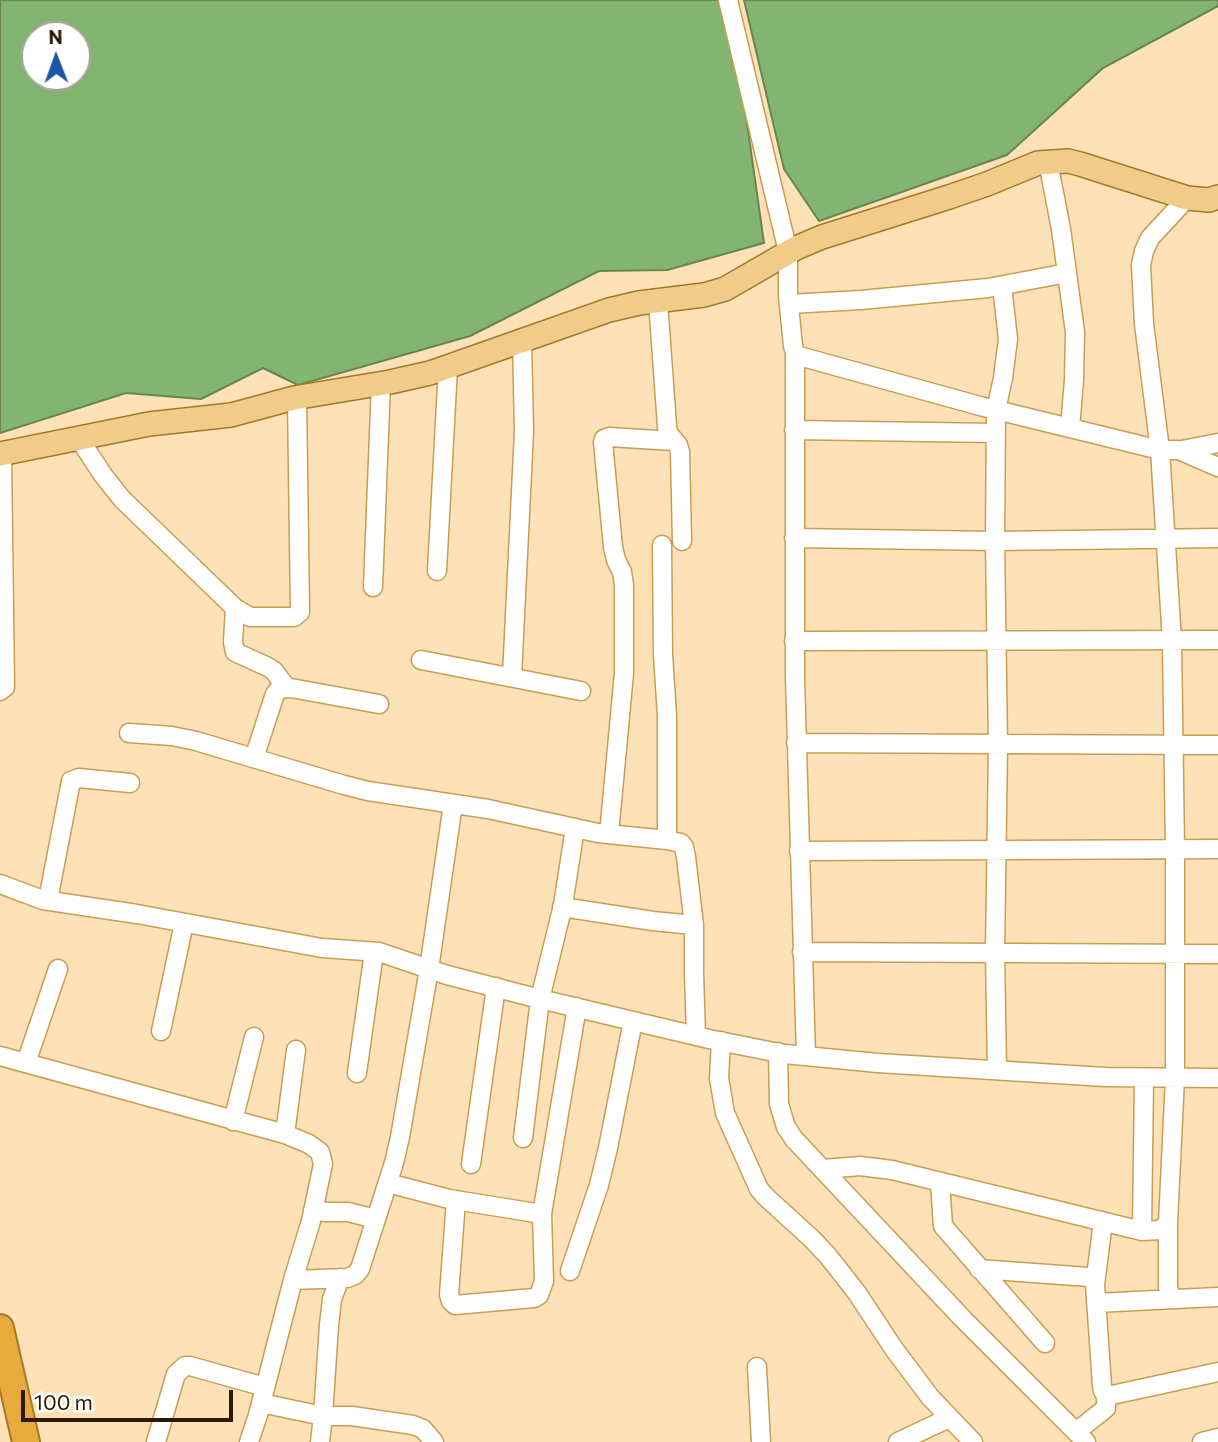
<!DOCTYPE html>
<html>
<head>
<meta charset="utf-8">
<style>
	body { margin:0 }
	#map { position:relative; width:1218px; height:1442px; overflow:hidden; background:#fee1b6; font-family:Commissioner,sans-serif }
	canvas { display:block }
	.north { position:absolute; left:21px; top:21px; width:70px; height:70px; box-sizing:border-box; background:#fff; border:2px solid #aaa399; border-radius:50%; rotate:359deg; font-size:19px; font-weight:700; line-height:28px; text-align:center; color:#2b1a00 }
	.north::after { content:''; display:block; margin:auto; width:24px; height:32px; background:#1b55a6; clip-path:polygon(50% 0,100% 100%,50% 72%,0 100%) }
	.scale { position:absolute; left:21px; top:1390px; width:212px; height:32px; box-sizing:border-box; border:4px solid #2b1a00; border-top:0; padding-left:9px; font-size:21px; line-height:24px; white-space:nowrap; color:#2b1a00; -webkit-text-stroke:5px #fff; paint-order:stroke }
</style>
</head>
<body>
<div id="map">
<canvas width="1218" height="1442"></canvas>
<div class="north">N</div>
<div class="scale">100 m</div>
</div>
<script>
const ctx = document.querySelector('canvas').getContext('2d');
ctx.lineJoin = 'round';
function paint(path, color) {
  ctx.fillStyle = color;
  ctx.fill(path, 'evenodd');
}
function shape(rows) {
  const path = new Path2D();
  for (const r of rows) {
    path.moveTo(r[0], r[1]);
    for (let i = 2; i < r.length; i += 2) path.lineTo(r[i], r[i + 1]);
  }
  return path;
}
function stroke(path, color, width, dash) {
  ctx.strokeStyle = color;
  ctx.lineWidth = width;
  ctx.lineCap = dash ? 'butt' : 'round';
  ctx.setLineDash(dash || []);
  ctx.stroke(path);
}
const water = shape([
	[0,0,720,0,742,88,764,243,667,270,599,271,470,336,298,385,263,368,201,399,126,393,0,433,0,0],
	[35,35,77,35,77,77,35,77,35,35],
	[744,0,1218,0,1218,6,1103,68,1007,155,819,221,784,169,744,0]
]);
paint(water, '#82b472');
stroke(water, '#688650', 2);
const minor = shape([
	[728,0,788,252,788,296,793,346,795,353,799,356,980,406,1160,450,1182,450,1218,443],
	[1048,162,1061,229,1075,332,1074,380,1070,428],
	[658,301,667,426,668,433,678,445,680,452,682,541],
	[789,304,861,300,988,288,1067,273],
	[795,353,795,677,806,1056],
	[794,430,996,433],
	[78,437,103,475,122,499,235,608,250,617,294,617,300,612,297,398],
	[1179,450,1218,467],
	[794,538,995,541,1218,538],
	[662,545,663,655,667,716,667,840],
	[437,571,448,367],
	[373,587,381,383],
	[235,608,233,642,235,652,268,667,274,671,286,687],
	[794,641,1218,640],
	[421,660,581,691],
	[512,677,524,431,522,341],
	[0,691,5,687,2,454],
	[129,733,172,736,196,741,344,785,368,791,488,809,598,833,667,840,681,843,684,847,686,857,694,925,694,973,696,1036],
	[796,743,1218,745],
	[254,758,275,694,279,689,291,688,379,704],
	[609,834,624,673,624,585,622,572,616,560,613,547,603,442,604,439,609,437,674,441],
	[799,851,1218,849],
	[0,884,43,900,137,914,322,948,379,952,447,975,540,999,709,1039,784,1054,878,1063,1105,1077,1218,1078],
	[48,900,71,781,79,778,130,783],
	[562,907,653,921,694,925],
	[802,952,1218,954],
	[161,1031,184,923],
	[721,1041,719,1078,725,1113,759,1189,766,1197,812,1239,828,1256,857,1293,894,1349,930,1397,973,1442],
	[778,1052,779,1104,786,1127,794,1139,963,1319,1086,1442],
	[0,1056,285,1134,309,1144,320,1152,323,1164,311,1221,293,1280,258,1415,249,1442],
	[26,1063,58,969],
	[997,1070,995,953,998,745,995,541,996,410,1003,378,1008,339,1002,286],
	[357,1073,374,952],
	[233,1121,254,1037],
	[285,1134,296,1050],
	[523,1138,540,999,563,905,575,828],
	[471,1164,496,987],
	[823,1169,860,1166,892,1170,1142,1231,1160,1230,1168,1223,1175,1078,1175,850,1172,641,1160,450,1144,324,1141,265,1144,251,1150,238,1187,198],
	[940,1182,943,1226,1045,1343],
	[388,1183,449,1199,542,1214],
	[456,1200,449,1295,451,1301,455,1305,534,1298,539,1295,544,1281,542,1214,577,1007],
	[313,1210,326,1212,348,1212,376,1219],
	[1168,1223,1168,1287,1170,1295,1175,1299,1218,1297],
	[1142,1231,1144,1078],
	[979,1269,1089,1277,1092,1279,1095,1284,1102,1386,1103,1391,1106,1395,1112,1395,1218,1372],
	[570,1271,599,1185,608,1148,633,1021],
	[293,1280,347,1278,355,1275,360,1269,394,1163,400,1137,429,969,453,804],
	[1095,1284,1103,1222],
	[1096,1303,1175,1299],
	[757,1367,761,1442],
	[261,1403,323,1416,352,1416,413,1425,423,1429,434,1442],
	[1076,1432,1106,1408,1106,1395],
	[156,1442,176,1374,185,1366,190,1366,265,1387],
	[320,1442,323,1416,329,1325,332,1299,340,1278],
	[898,1442,949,1418],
	[1202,1442,1218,1438]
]);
const major = shape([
	[0,454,149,424,231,415,294,398,390,382,430,373,609,310,639,303,704,295,725,289,796,248,822,237,949,197,987,184,1038,163,1068,161,1080,164,1187,198,1209,200,1218,197]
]);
const highway = shape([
	[0,1328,26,1442]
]);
stroke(minor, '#cb9d53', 21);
stroke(major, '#a57828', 26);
stroke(highway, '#a57828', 30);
stroke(minor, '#fff', 18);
stroke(major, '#f0cc8b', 23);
stroke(highway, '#e6aa3d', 26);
</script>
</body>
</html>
